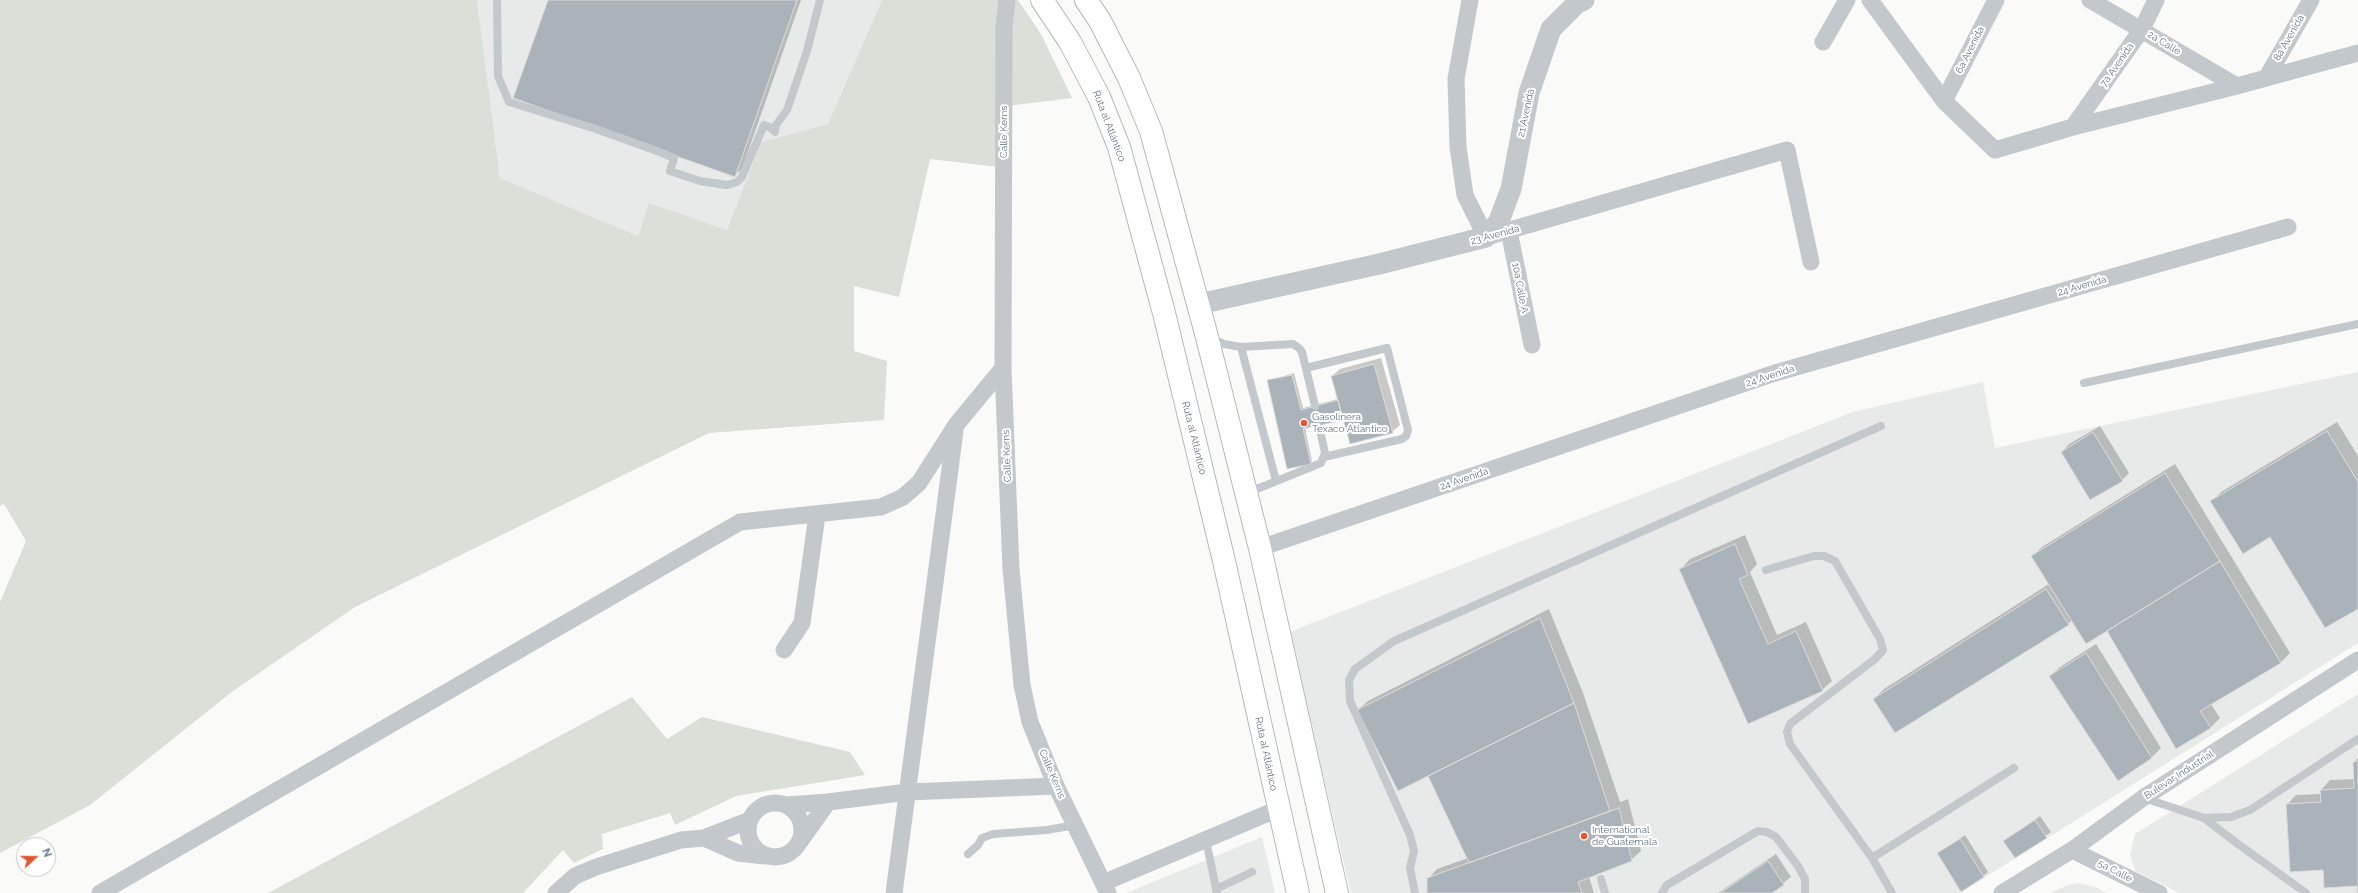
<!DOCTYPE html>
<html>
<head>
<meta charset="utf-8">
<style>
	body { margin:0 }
	#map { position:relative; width:2358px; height:893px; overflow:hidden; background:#fafaf8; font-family:Raleway,sans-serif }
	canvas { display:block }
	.north { position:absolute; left:16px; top:837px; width:40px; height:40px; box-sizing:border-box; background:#fff; border:1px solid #c1c8cd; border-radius:50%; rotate:69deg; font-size:11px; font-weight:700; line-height:16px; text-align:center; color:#657683 }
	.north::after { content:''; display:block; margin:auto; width:14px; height:18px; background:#e4572e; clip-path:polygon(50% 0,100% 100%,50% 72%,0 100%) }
</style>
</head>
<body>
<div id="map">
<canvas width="2358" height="893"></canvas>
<div class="north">N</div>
</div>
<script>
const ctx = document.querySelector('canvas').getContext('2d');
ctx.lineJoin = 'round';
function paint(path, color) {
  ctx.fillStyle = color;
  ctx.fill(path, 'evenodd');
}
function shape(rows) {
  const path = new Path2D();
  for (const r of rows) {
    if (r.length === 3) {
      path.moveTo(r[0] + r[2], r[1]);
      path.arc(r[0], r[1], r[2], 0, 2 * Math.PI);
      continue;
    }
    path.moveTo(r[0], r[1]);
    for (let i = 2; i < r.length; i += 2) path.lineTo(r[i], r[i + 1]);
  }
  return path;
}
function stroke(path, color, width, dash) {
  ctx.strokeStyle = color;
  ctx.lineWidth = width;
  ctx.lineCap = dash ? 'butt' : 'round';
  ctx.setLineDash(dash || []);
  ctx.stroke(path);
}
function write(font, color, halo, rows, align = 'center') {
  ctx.font = font + ' Raleway,sans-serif';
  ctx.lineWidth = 4;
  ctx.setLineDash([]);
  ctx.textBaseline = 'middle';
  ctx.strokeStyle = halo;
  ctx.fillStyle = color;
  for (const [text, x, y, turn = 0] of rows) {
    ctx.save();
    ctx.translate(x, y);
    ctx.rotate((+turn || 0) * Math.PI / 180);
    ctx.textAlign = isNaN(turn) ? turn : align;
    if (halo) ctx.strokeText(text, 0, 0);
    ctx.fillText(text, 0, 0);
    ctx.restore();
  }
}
paint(shape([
	[477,0,882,0,828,124,761,142,727,230,649,204,638,236,500,178],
	[2358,372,2358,643,1960,893,1351,893,1313,733,1287,633,1853,412,1983,382,1995,448],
	[2358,694,2358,893,2180,893,2135,871,2130,855,2135,834],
	[1262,837,1275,893,1126,893],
	[2078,883,2098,888,2107,893,2051,893,2068,885]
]), '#e8e9e9');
paint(shape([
	[0,0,477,0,500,178,638,236,649,203,727,230,761,142,828,124,882,0,1018,0,1041,34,1072,98,999,107,998,167,930,159,899,297,854,286,854,351,887,361,884,420,709,433,355,607,233,691,90,805,0,853,0,602,26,541,4,504,0,506],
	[632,697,667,739,702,717,850,752,865,775,736,796,675,825,670,813,602,834,603,849,574,863,563,850,523,893,268,893]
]), '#dadfd7');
paint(shape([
	[549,0,801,0,742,169,734,176],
	[1381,358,1400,425,1392,432,1344,418,1305,428,1312,461,1310,463,1268,381,1294,373,1303,408,1338,399,1332,376,1340,369],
	[2337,422,2358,456,2358,607,2270,536,2212,502,2221,492],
	[2100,426,2129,473,2122,480,2062,452,2069,444],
	[2175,464,2290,653,2280,663,2211,704,2220,718,2210,728,2177,748,2107,630,2072,620,2068,624,1874,699,1884,689,2049,584,2033,556,2042,547],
	[1745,535,1757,564,1750,572,1777,635,1806,622,1832,681,1822,690,1748,723,1681,569,1690,559],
	[1549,609,1583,693,1620,802,1628,799,1641,851,1631,860,1589,877,1594,893,1428,893,1428,879,1437,869,1468,858,1429,775,1358,710,1368,701],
	[2096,644,2161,748,2152,757,2118,780,2050,676,2060,667],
	[2358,758,2358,892,2357,884,2324,869,2287,805,2296,795,2321,794,2321,790,2330,780,2355,779,2354,762],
	[2040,816,2051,832,2015,857,2004,842],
	[1965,835,1988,872,1983,876,1938,853],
	[1776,854,1791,877,1770,893,1718,893]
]), '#0003');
const building = shape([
	[548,0,797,0,735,177,513,98,548,0],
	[1374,364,1393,433,1350,444,1331,376,1374,364],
	[1292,375,1301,410,1338,400,1343,420,1303,429,1311,464,1287,469,1267,380,1292,375],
	[2327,431,2358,482,2358,609,2325,628,2270,537,2243,554,2210,501,2327,431],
	[2093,432,2123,481,2090,500,2061,452,2093,432],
	[2165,473,2220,561,2086,644,2031,556,2165,473],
	[1735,544,1748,575,1739,579,1768,644,1796,631,1823,691,1748,724,1679,569,1735,544],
	[2220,561,2281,663,2200,711,2211,728,2176,749,2107,631,2220,561],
	[2046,589,2069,625,1895,733,1873,699,2046,589],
	[1540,618,1574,703,1398,791,1357,710,1540,618],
	[2086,653,2152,758,2118,781,2049,676,2086,653],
	[1574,703,1610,811,1469,863,1428,776,1574,703],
	[2358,761,2358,893,2357,893,2357,886,2324,888,2323,870,2290,872,2286,804,2321,802,2320,790,2354,788,2353,762,2358,761],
	[1619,808,1632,861,1578,882,1582,893,1427,893,1427,878,1619,808],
	[2035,820,2047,838,2015,858,2003,841,2035,820],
	[1960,839,1984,877,1961,892,1937,853,1960,839],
	[1768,861,1784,885,1772,893,1720,893,1768,861]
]);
paint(building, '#aab3b9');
stroke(building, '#dcdcda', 1);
const trunk = shape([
	[1042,0,1070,42,1099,97,1119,147,1164,313,1224,561,1298,893],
	[1086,0,1100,21,1129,78,1151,131,1207,337,1260,548,1337,893]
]);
stroke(trunk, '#b4b9bd', 24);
stroke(shape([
	[497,0,498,76,509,102,593,128,657,151,674,158,670,171,700,181,727,185,737,182,742,177,764,125,769,127,775,132,776,125,787,110,807,51,820,0],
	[1210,338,1224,344,1241,347,1293,344,1299,348,1302,352,1315,406],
	[1241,347,1276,481],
	[1306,368,1387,348,1408,430,1406,436,1402,439,1324,457],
	[2084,383,2358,324],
	[1247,493,1321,463,1325,453,1319,426],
	[1766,570,1814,556,1824,556,1835,561,1880,639,1883,650,1875,659,1790,724,1787,732,1790,744,1872,858,1892,893],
	[2144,798,2204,818,2231,817,2250,810,2358,739],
	[2204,818,2238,844,2306,893],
	[1206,840,1217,893],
	[968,854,978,845,982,838,993,834,1047,830,1075,825],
	[1872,858,2014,768],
	[1601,879,1605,893],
	[1216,889,1252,872],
	[1415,893,1410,868,1414,851,1410,835,1350,701,1349,680,1355,669,1394,641,1881,426],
	[1662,893,1667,885,1758,831,1767,832,1776,837,1798,866,1805,879,1805,893]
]), '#c3c8cc', 8);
stroke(shape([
	[1007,0,1004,27,1003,368,1011,569,1022,685,1030,722,1056,786,1108,893],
	[1470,0,1456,79,1458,147,1465,195,1486,237,1787,150,1811,262],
	[1870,0,1944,101,1995,150,2073,127,2237,86,2358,53],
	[2090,0,2237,86],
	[1823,42,1847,0],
	[2267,77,2311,0],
	[1944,101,1996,0],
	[2073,127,2142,29,2156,0],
	[1509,231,1532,345],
	[1260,548,1775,373,2288,227],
	[784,650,802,623,817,515],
	[775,830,27],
	[786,805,828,802,908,792,1056,786],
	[704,838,738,853,765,856],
	[801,840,828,802],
	[2072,850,2159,893],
	[1103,883,1278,809],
	[100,893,740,522,881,507,903,497,919,483,956,425,1003,368],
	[556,893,575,876,596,867,681,840,704,838,750,820],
	[894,893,955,431],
	[2002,893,2072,850,2143,798,2358,660]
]), '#c3c8cc', 17);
stroke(shape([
	[1199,304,1379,264,1486,237,1499,221,1511,189,1529,93,1551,29,1577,3,1584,0]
]), '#c3c8cc', 21);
stroke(trunk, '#fff', 22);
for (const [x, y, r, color] of [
	[1304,423,4,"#e4572e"],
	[1584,836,4,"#e4572e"]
]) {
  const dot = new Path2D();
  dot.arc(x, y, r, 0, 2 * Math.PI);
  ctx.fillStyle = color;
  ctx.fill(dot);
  stroke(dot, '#fff', 1.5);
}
write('10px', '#657683', '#fff', [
	["8a Avenida",2289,38,-60],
	["2a Calle",2164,43,31],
	["6a Avenida",1970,50,-63],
	["7a Avenida",2117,65,-55],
	["21 Avenida",1526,113,-78],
	["Ruta al Atlántico",1109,126,69],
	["Calle Kerns",1004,132,-90],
	["23 Avenida",1495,235,-15],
	["24 Avenida",2082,286,-16],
	["10a Calle A",1520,288,79],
	["24 Avenida",1770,376,-18],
	["Ruta al Atlántico",1194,438,76],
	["Calle Kerns",1007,456,-92],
	["24 Avenida",1464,479,-19],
	["Ruta al Atlántico",1266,754,78],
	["Calle Kerns",1052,774,67],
	["Bulevar Industrial",2179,775,-33],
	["5a Calle",2115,871,27]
]);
write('10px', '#657683', '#fff', [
	["Gasolinera",1312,417],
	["Texaco Atlantico",1312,429],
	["International",1592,830],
	["de Guatemala",1592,842]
], 'left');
</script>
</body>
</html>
